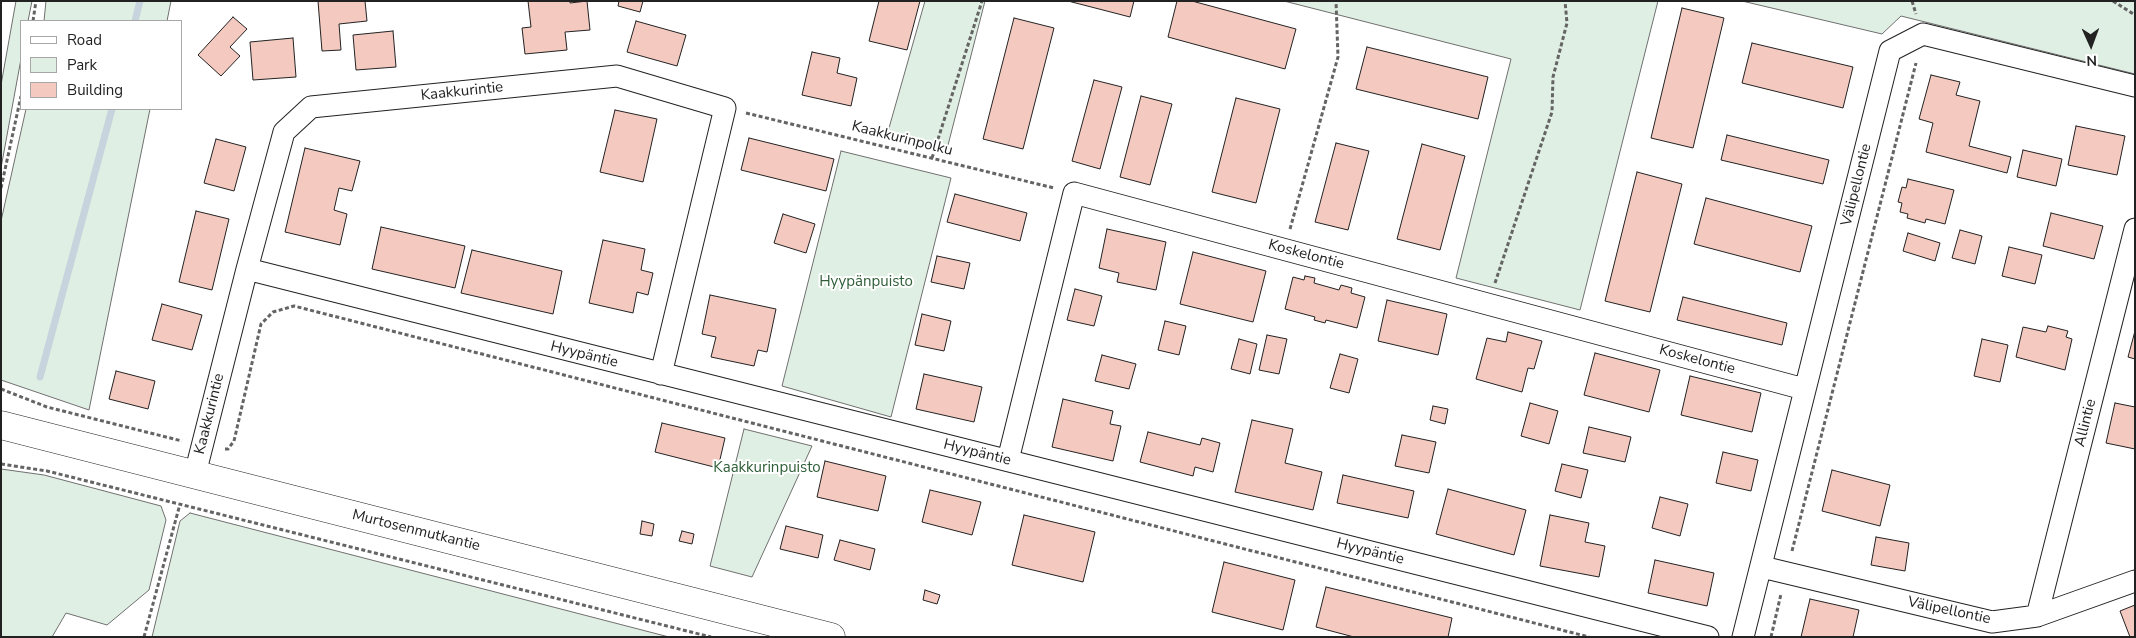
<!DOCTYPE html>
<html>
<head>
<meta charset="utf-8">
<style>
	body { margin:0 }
	#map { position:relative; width:2136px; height:638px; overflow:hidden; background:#fff; font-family:"Nunito Sans",sans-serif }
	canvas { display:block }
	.frame { position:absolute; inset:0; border:2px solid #222; pointer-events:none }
	.legend { position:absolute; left:20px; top:20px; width:162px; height:90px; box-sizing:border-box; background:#fff; border:1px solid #a7a7a7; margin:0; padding:6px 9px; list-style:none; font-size:15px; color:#222 }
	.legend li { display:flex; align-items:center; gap:10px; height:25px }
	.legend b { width:25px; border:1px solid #a7a7a7 }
	.north { position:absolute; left:2066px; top:20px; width:50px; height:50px; -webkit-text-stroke:4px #fff; paint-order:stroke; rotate:178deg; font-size:14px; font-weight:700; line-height:20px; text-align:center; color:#222 }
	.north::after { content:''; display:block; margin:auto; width:18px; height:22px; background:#222; clip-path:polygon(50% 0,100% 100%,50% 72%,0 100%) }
</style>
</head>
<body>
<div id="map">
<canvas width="2136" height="638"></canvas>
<div class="frame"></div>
<ul class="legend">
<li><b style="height:6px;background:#fff"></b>Road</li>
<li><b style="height:14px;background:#e0efe3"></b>Park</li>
<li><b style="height:14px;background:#f3c9c0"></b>Building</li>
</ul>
<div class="north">N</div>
</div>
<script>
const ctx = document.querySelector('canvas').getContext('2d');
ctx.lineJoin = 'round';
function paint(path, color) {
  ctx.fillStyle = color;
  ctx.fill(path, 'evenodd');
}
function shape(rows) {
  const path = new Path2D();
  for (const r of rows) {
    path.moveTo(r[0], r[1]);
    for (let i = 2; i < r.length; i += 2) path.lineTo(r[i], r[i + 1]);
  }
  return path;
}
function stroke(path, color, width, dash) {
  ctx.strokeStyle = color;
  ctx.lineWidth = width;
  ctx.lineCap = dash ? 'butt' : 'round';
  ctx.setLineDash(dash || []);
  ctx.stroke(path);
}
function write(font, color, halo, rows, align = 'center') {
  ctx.font = font + ' "Nunito Sans",sans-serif';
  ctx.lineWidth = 4;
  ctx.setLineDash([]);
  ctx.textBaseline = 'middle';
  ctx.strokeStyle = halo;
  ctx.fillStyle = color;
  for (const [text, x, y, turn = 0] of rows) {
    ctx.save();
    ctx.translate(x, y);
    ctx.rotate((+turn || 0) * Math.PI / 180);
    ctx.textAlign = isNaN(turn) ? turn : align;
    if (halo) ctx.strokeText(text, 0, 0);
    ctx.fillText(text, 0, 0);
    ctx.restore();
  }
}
const green = shape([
	[16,1,32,1,28,21,21,21,21,59,1,168,1,85,16,1],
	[46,1,171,1,167,21,44,21,46,1],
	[925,1,985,1,947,149,887,135,925,1],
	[1284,1,1658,1,1580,310,1456,278,1511,59,1284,1],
	[1742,1,2135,1,2135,74,1901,16,1882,34,1742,1],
	[26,109,150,109,89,410,1,380,1,221,26,109],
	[841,151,951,178,891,417,782,386,841,151],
	[744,429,812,446,752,577,710,566,744,429],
	[1,469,44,475,161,506,166,520,149,590,107,625,66,613,52,637,1,637,1,469],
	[190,513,669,637,152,637,180,521,190,513]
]);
paint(green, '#e0efe3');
stroke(green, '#6f6f6f', 1);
stroke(shape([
	[135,21,140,1],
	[40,377,112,109]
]), '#c7d3dd', 7);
const building = shape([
	[318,1,365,1,367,21,339,24,341,50,322,51,318,1],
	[528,1,570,1,570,3,587,1,590,30,565,32,567,50,525,54,522,28,531,27,528,1],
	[619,1,643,1,640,12,618,6,619,1],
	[879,1,920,1,907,50,869,41,879,1],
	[1068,1,1134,1,1130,17,1068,1],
	[1177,1,1192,1,1296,29,1285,69,1168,37,1177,1],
	[1682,8,1724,18,1693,148,1651,138,1682,8],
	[233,17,247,29,230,47,240,56,221,76,198,55,233,17],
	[1014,18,1054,28,1023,149,983,139,1014,18],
	[636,21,686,35,677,66,627,52,636,21],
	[393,31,396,67,356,70,353,35,393,31],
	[293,38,296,77,253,80,250,42,293,38],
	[1752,43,1853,67,1843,108,1742,83,1752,43],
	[1367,47,1488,77,1478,119,1356,89,1367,47],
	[812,52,840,58,837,73,857,78,851,106,802,95,812,52],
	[1931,75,1960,82,1956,95,1980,101,1969,146,2011,157,2007,173,1926,152,1933,123,1919,119,1931,75],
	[1094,80,1122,87,1100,169,1072,161,1094,80],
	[1141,96,1172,104,1150,185,1120,177,1141,96],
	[1236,98,1280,109,1256,203,1212,192,1236,98],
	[615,110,657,119,643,182,600,172,615,110],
	[2076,126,2125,136,2117,175,2068,165,2076,126],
	[1727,135,1829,160,1823,184,1721,160,1727,135],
	[749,138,834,159,826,191,741,170,749,138],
	[216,139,246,147,234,191,204,183,216,139],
	[1336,143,1369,151,1348,230,1315,222,1336,143],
	[1422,144,1465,156,1440,250,1397,239,1422,144],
	[305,148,360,161,352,191,339,188,334,210,347,214,340,245,285,232,305,148],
	[2023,150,2062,159,2056,186,2017,177,2023,150],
	[1637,172,1682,184,1650,312,1605,301,1637,172],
	[1908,179,1954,190,1945,224,1926,219,1925,223,1907,218,1908,214,1900,212,1902,203,1898,202,1902,187,1906,188,1908,179],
	[955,194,1027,213,1020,241,947,222,955,194],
	[1706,198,1812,226,1800,272,1694,244,1706,198],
	[196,211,229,219,212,290,179,282,196,211],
	[2051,213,2103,226,2094,259,2043,246,2051,213],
	[783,214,815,224,806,253,774,243,783,214],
	[381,227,465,246,455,288,372,269,381,227],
	[1107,229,1166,242,1156,290,1117,282,1119,273,1099,268,1107,229],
	[1960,230,1982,236,1975,264,1952,258,1960,230],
	[1908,233,1940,243,1935,261,1903,251,1908,233],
	[603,240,645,249,641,270,653,273,648,295,637,292,633,313,589,303,603,240],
	[2009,247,2042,255,2035,284,2002,276,2009,247],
	[472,250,562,271,553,314,461,293,472,250],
	[1193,252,1266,271,1253,322,1180,304,1193,252],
	[937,256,970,263,964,289,931,282,937,256],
	[1305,276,1315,278,1314,283,1339,290,1341,285,1352,288,1351,293,1365,297,1357,328,1326,320,1325,323,1314,320,1315,317,1285,309,1293,277,1304,280,1305,276],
	[1075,289,1102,296,1094,326,1067,320,1075,289],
	[710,295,776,309,767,352,758,350,754,366,711,357,716,337,702,334,710,295],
	[1683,297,1787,323,1782,345,1677,320,1683,297],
	[1387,300,1447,314,1438,355,1378,341,1387,300],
	[162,304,202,315,192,350,152,340,162,304],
	[922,314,951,321,944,351,915,345,922,314],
	[1165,321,1186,326,1179,355,1158,350,1165,321],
	[2048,326,2068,331,2066,337,2072,339,2065,370,2016,357,2023,327,2046,332,2048,326],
	[2135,331,2135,359,2128,357,2135,331],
	[1508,332,1542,341,1534,369,1528,368,1522,392,1476,379,1487,338,1506,342,1508,332],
	[1267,335,1287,339,1279,374,1259,370,1267,335],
	[1239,339,1257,344,1250,374,1231,369,1239,339],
	[1982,339,2008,345,2000,382,1974,376,1982,339],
	[1595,353,1660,370,1649,412,1584,395,1595,353],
	[1340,354,1358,359,1349,393,1330,388,1340,354],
	[1102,355,1136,364,1129,389,1095,381,1102,355],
	[116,371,155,381,148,409,109,399,116,371],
	[924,374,982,387,974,422,916,409,924,374],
	[1690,376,1761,393,1752,432,1681,415,1690,376],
	[1063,399,1113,411,1110,424,1121,426,1113,461,1052,447,1063,399],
	[1530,403,1558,411,1549,444,1521,436,1530,403],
	[2115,403,2135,407,2135,449,2106,443,2115,403],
	[1433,406,1448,409,1445,424,1430,420,1433,406],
	[1252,420,1293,429,1285,463,1322,472,1313,510,1235,492,1252,420],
	[662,423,725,438,718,468,655,452,662,423],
	[1589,427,1631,437,1625,462,1583,453,1589,427],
	[1148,432,1200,445,1202,438,1220,443,1213,472,1195,467,1193,476,1140,462,1148,432],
	[1402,435,1436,442,1429,473,1395,466,1402,435],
	[1723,452,1758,460,1751,491,1716,483,1723,452],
	[825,461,886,476,878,511,817,497,825,461],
	[1562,464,1588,470,1581,498,1555,491,1562,464],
	[1832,470,1890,485,1880,526,1822,511,1832,470],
	[1343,475,1414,491,1408,518,1337,503,1343,475],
	[1448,489,1526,510,1514,555,1436,534,1448,489],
	[930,490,981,502,972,535,922,522,930,490],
	[1660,497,1688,504,1680,536,1652,528,1660,497],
	[1024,515,1095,532,1083,582,1012,565,1024,515],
	[1550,515,1589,523,1585,542,1605,546,1599,577,1540,566,1550,515],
	[642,521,654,524,652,536,640,534,642,521],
	[786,526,823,535,818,558,780,549,786,526],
	[682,531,694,534,692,544,679,541,682,531],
	[1876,537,1909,543,1905,571,1871,565,1876,537],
	[840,540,875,549,870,570,834,560,840,540],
	[1655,560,1714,573,1707,606,1648,593,1655,560],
	[1224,562,1295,580,1283,630,1212,612,1224,562],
	[1326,587,1452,618,1448,637,1354,637,1316,627,1326,587],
	[925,590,940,595,937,604,923,600,925,590],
	[1810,599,1859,610,1853,637,1801,637,1810,599],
	[2135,605,2135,637,2130,637,2120,611,2135,605]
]);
paint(building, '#f3c9c0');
stroke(building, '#222', 1);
const street = shape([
	[247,269,1708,637],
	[1008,460,1074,193,1804,389],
	[195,474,247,269,284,132,311,107,617,76,725,108,661,374],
	[1762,567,1992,622,2037,616,2135,581],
	[2037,616,2135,229],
	[1743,637,1890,51,1923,34,2135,86]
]);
const secondary = shape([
	[1,425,831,637]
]);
stroke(street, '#222', 23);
stroke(secondary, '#222', 29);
stroke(shape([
	[1912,1,1916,14],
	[2113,1,2135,15],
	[33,21,36,1],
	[746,113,1054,188],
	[932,158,982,1],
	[1,188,21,96],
	[1290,229,1338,57,1336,1],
	[1495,283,1552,112,1553,77,1567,23,1565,1],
	[1,389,47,407,182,441],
	[225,449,228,449,234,441,261,324,273,312,294,306,1589,637],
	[1,464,47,471,711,637],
	[1792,551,1916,63],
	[144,637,180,504],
	[1771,637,1781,594]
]), '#646464', 3, [4, 2.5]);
stroke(street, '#fff', 21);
stroke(secondary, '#fff', 28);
write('15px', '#222', '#fff', [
	["Kaakkurintie",462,92,-6],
	["Kaakkurinpolku",902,139,14],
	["Välipellontie",1857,185,-76],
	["Koskelontie",1306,255,15],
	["Hyypäntie",584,355,14],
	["Koskelontie",1697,360,15],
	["Kaakkurintie",210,414,-76],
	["Allintie",2086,423,-76],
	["Hyypäntie",977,453,14],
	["Murtosenmutkantie",416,531,14],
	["Hyypäntie",1370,552,14],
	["Välipellontie",1949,611,12]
]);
write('15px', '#2f5e38', '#fff', [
	["Hyypänpuisto",866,282],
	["Kaakkurinpuisto",767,468]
]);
</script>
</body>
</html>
